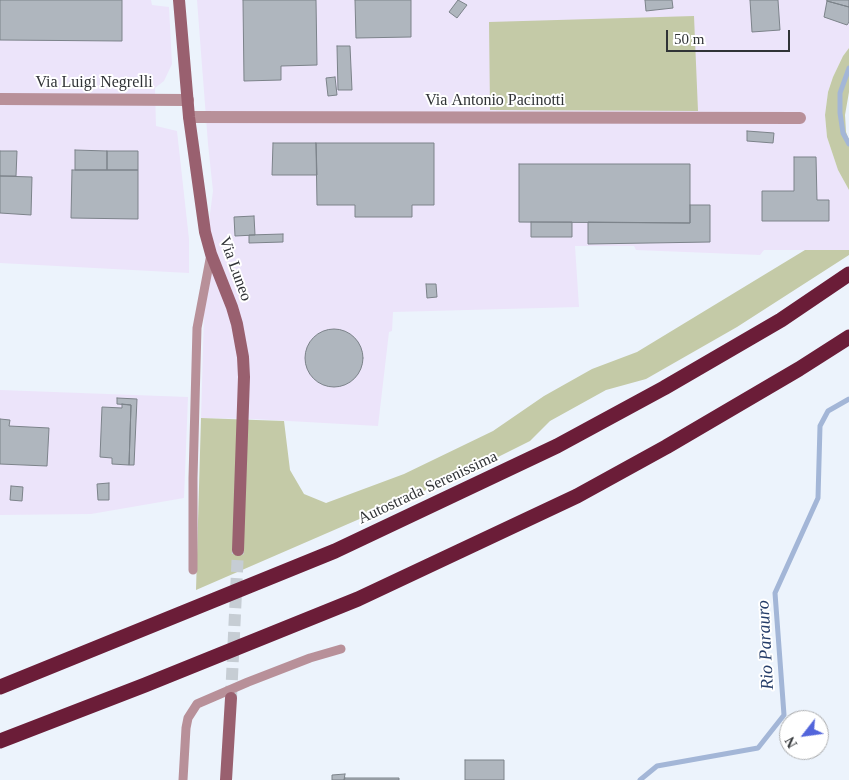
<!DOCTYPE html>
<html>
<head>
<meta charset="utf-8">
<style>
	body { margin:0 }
	#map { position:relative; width:849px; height:780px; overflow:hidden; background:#ecf3fc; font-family:"Times New Roman",serif }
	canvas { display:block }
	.north { position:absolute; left:779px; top:710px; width:50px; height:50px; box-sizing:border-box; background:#fff; border:1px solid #acadaf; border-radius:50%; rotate:240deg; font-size:14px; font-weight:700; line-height:20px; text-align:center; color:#303336 }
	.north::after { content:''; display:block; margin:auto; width:18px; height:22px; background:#5265db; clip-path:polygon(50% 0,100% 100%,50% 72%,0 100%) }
	.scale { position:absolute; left:666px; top:30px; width:124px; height:22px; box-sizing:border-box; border:2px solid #303336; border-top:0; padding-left:6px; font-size:15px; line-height:18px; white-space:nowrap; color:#303336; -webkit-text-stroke:4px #fff; paint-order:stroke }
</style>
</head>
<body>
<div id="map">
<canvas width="849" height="780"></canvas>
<div class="north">N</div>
<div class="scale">50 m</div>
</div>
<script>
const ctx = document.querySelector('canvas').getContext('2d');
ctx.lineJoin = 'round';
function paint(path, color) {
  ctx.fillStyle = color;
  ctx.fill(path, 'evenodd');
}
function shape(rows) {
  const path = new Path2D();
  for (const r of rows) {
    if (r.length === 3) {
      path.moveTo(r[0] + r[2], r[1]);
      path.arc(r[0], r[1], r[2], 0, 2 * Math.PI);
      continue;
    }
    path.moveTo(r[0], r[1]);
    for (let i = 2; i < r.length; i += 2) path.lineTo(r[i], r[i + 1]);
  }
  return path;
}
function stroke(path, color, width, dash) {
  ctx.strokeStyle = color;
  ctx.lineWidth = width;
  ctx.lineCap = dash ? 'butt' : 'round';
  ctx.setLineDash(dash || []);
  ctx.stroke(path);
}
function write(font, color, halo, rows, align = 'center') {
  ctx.font = font + ' "Times New Roman",serif';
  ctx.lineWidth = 4;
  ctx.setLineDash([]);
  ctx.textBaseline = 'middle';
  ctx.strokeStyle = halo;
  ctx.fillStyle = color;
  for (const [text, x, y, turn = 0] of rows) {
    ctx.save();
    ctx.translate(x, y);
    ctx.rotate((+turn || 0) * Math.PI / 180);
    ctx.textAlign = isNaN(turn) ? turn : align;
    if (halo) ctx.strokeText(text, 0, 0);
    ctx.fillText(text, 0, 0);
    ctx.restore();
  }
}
paint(shape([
	[0,0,151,0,152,5,169,7,172,64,164,81,155,88,156,126,177,131,189,239,189,273,0,263],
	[197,0,849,0,849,48,843,56,833,77,828,92,825,115,827,137,838,170,849,190,849,250,764,250,760,255,636,250,634,246,575,246,579,307,393,312,392,331,389,332,378,426,253,419,201,418,206,244,213,191,208,144],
	[0,390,188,397,184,498,91,514,0,515]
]), '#ece4fa');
paint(shape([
	[694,16,698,111,490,110,489,22],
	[849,48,849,92,845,115,846,132,849,140,849,190,838,170,827,137,825,115,828,92,833,77,843,56],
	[805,250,849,250,849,255,737,327,646,379,606,390,550,421,530,441,470,471,196,590,201,418,284,421,290,470,304,494,326,503,404,474,493,431,544,396,592,369,637,352]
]), '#c4caa7');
stroke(shape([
	[849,68,840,93,840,113,843,133,849,144],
	[640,780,657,766,758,748,784,715,775,593,818,498,820,426,828,411,849,399]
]), '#a3b6d7', 5);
const building = shape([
	[0,0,122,0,122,41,0,40,0,0],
	[243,0,316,0,317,65,281,66,281,80,244,81,243,0],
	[355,0,411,0,411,37,356,38,355,0],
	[458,0,467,5,457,18,449,12,458,0],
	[645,0,672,0,673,8,646,11,645,0],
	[750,0,778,0,780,30,752,32,750,0],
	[827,0,849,0,849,7,827,1,827,0],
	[827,1,849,7,849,22,847,25,824,17,827,1],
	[337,46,350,46,352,90,338,90,337,46],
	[335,77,337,95,328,96,326,78,335,77],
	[747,131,774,133,773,143,747,141,747,131],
	[273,143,316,143,317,175,272,175,273,143],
	[316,143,434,143,434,205,412,205,412,217,355,217,355,205,317,205,316,143],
	[75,150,107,151,107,170,75,170,75,150],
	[0,151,17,151,16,176,0,176,0,151],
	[107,151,138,151,138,170,107,170,107,151],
	[794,157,816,157,817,200,829,200,829,221,762,221,762,191,794,191,794,157],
	[519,164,690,164,690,223,519,222,519,164],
	[72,170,138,170,138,219,71,218,72,170],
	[0,176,32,177,31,215,0,213,0,176],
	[690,205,710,205,710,242,588,244,588,222,690,223,690,205],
	[254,216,255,235,235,236,234,217,254,216],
	[531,222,572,222,572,237,531,237,531,222],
	[283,234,283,242,249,243,249,235,283,234],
	[426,284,436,284,437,297,427,298,426,284],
	[334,358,29],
	[117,398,137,399,134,465,129,465,131,405,117,404,117,398],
	[122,404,131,405,129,465,112,464,112,458,100,457,102,407,122,408,122,404],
	[0,419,10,420,9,426,49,428,47,466,0,464,0,419],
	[109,483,109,500,98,500,97,484,109,483],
	[11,486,23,487,22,501,10,500,11,486],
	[465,760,504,760,504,780,465,780,465,760],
	[345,774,344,780,332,780,332,775,345,774],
	[345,778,399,778,399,780,344,780,345,778]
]);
paint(building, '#afb6be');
stroke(building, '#7c838a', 1);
stroke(shape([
	[231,698,238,550]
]), '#c6cdd4', 12, [12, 6]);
stroke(shape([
	[193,570,193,478,197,328,211,254],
	[183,780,186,728,188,718,197,704,248,682,310,658,341,649]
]), '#b89099', 9);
stroke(shape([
	[0,99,188,100],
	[189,117,800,118]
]), '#b89099', 12);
stroke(shape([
	[179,0,189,117,205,232,211,254,232,307,237,324,243,357,244,377,238,550],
	[226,780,231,698]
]), '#99606f', 12);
stroke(shape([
	[0,687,335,551,557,446,664,388,781,320,849,274],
	[0,741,145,685,358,599,577,496,666,447,799,369,849,337]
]), '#6b1d38', 15);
write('16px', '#303336', '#fff', [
	["Via Luigi Negrelli",94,83],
	["Via Antonio Pacinotti",495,101],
	["Via Luneo",235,269,70],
	["Autostrada Serenissima",428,488,-25]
]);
write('italic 18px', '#253d69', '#fff', [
	["Rio Parauro",766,645,-93]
]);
</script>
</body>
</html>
